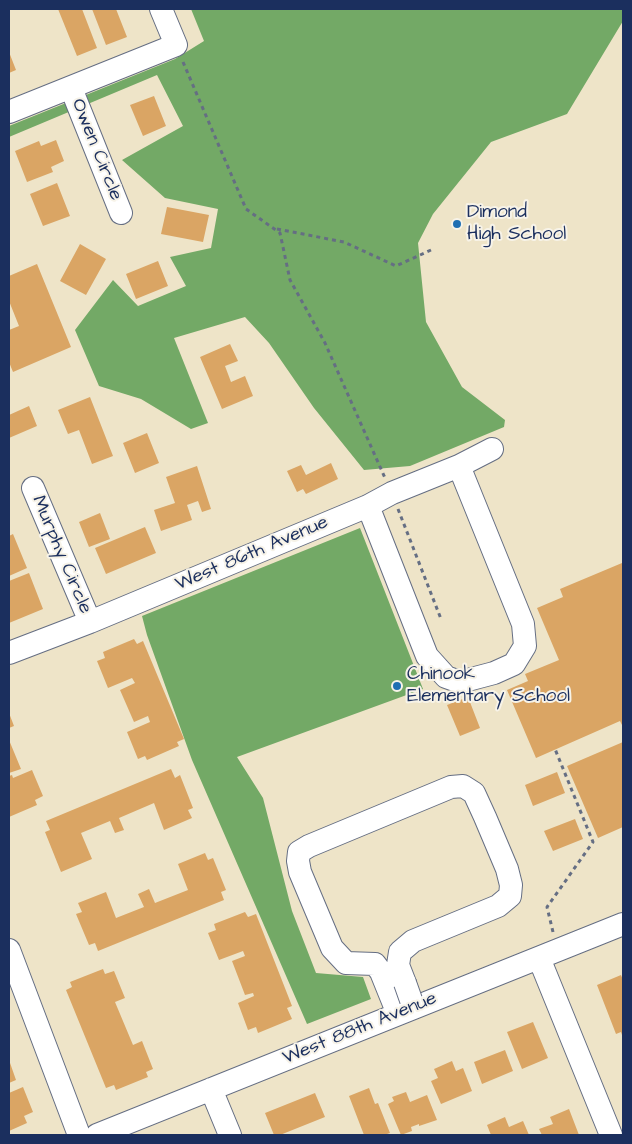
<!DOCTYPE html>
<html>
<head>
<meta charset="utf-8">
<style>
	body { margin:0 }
	#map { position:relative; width:632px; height:1144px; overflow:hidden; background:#eee4c8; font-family:"Architects Daughter",sans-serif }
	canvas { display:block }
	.frame { position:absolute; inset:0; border:10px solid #1b2f5e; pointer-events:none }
</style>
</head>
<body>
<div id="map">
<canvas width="632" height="1144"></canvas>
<div class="frame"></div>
</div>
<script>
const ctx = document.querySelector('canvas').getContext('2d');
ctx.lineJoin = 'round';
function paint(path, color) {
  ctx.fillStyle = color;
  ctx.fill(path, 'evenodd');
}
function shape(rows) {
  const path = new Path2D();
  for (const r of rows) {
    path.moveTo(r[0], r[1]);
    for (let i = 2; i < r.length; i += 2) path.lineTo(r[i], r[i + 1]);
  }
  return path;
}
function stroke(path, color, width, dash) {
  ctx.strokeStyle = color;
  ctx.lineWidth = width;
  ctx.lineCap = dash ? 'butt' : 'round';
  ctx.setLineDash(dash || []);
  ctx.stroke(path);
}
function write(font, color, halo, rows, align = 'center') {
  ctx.font = font + ' "Architects Daughter",sans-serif';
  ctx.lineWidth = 4;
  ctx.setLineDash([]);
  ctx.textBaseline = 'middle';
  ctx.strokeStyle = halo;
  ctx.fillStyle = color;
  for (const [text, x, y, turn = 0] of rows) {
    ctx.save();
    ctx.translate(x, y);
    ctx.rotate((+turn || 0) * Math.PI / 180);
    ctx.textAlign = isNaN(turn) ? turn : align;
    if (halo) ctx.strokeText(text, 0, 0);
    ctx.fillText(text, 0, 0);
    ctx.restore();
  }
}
paint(shape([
	[191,9,623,9,623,21,567,114,491,142,433,214,418,243,426,322,462,387,505,420,504,427,410,466,364,470,314,408,269,343,245,317,174,338,208,423,191,429,141,399,99,386,75,330,113,280,138,306,186,286,170,257,211,248,218,209,165,198,122,160,183,126,157,75,9,137,9,126,175,59,204,41],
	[360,528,423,689,237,757,263,798,292,911,316,973,363,977,371,999,307,1024,192,760,147,635,142,616]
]), '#73a966');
paint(shape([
	[58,9,82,9,97,48,77,56],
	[92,9,116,9,127,37,106,45],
	[9,52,16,70,9,73],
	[154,96,166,126,143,136,130,105],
	[56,140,64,161,51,167,53,172,27,182,15,151,39,141,41,146],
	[57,183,70,216,43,226,30,194],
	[167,207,209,215,203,242,161,234],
	[80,244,106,259,86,295,60,281],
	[158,261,168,286,136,299,126,274],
	[37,264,71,347,13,372,9,362,9,330,19,326,9,301,9,276],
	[230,344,238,361,225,366,231,382,245,376,253,396,222,409,200,357],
	[90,397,113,456,92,464,79,430,68,434,58,410],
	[29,406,37,426,9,438,9,415],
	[147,433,159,463,135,473,123,443],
	[331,463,338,479,306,494,303,489,297,492,287,471,301,465,306,475],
	[197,466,211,509,202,512,198,501,187,505,192,520,161,531,154,510,175,503,166,477],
	[100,513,110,539,89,547,79,522],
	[145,527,156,553,106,574,95,548],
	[13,534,27,568,9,576,9,536],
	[622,563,623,580,623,727,620,721,536,758,507,690,528,681,525,674,559,660,537,608,563,597,560,589],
	[29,573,43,609,9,623,9,581],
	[134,639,137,644,143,641,184,739,177,742,179,746,147,760,145,756,138,759,127,732,150,722,148,716,134,722,120,690,135,683,132,678,108,688,97,661,105,658,103,652],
	[468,697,480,728,460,736,447,705],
	[9,713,14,726,9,728],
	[9,740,21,769,9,773],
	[623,742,623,827,598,838,567,766],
	[171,769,175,778,180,775,193,808,188,810,192,818,164,830,154,803,119,818,124,830,115,833,110,821,81,833,92,859,61,872,45,832,50,830,46,821],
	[32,770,43,796,35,800,37,805,9,817,9,776,12,775,13,778],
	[557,772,565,793,533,806,525,785],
	[575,819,583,839,553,851,544,831],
	[205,853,208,860,213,858,226,890,221,892,224,900,98,951,95,943,89,945,76,914,82,912,78,903,106,892,116,918,144,907,138,894,149,889,155,903,188,890,178,864],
	[245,912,248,917,256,914,292,1006,287,1008,292,1019,258,1033,256,1027,248,1030,238,1003,254,996,253,993,245,995,232,961,245,956,243,951,219,960,208,933,216,930,214,924],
	[103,969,105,974,114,971,125,998,115,1002,133,1045,142,1041,153,1069,146,1072,148,1077,116,1090,114,1085,106,1088,66,990,72,987,70,982],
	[621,975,623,980,623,1038,621,1032,616,1034,597,985],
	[533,1022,548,1058,522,1069,507,1032],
	[505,1050,513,1071,482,1084,474,1062],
	[9,1060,16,1080,9,1083],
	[452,1061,456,1071,463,1068,472,1091,441,1104,431,1081,438,1078,434,1069],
	[23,1087,33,1112,24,1116,27,1123,9,1131,9,1093],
	[369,1088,375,1104,378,1103,390,1133,384,1135,364,1135,349,1096],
	[406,1092,410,1102,427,1095,437,1120,419,1126,419,1124,411,1127,412,1131,401,1135,388,1104,394,1101,392,1097],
	[315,1093,325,1117,280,1135,274,1135,265,1113],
	[569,1109,579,1135,542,1135,539,1129,553,1124,550,1117],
	[505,1117,509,1127,523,1121,529,1135,491,1135,487,1125]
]), '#daa564');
const minor = shape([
	[71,88,121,213],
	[9,112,176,45,161,9],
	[33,488,90,622],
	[368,506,427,656,446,677,460,682,494,673,514,664,525,646,523,624,459,466],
	[9,653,90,622,368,506,392,493,459,466,492,449],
	[9,950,79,1135],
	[539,958,611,1135],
	[398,1014,381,972,375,964,346,963,332,948,300,872,298,861,299,852,309,846,451,787,463,786,474,793,485,817,507,869,511,885,510,896,498,906,413,941,400,952,398,965,405,983],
	[211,1089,230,1135],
	[97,1135,623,924]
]);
stroke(minor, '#656e83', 24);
stroke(shape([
	[183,62,246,209,280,233,290,280,325,343,385,478],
	[277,229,344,242,396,266,431,250],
	[398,509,441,619],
	[553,932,547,907,593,842,555,749]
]), '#656e83', 3, [4, 4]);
stroke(minor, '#fff', 22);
const minorBridge = shape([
	[405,983,411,1000]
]);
stroke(minorBridge, '#656e83', 24, []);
stroke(minorBridge, '#fff', 22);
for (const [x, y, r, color] of [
	[457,224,5,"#1f6fb2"],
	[397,686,5,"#1f6fb2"]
]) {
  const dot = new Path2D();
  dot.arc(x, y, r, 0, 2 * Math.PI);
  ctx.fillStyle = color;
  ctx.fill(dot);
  stroke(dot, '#f7f3e8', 2);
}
write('19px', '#1b2f5e', '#f7f3e8', [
	["Owen Circle",96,150,68],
	["West 86th Avenue",252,554,-23],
	["Murphy Circle",61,555,67],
	["West 88th Avenue",360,1029,-22]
]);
write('19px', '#1b2f5e', '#f7f3e8', [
	["Dimond",467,213],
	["High School",467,235],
	["Chinook",407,675],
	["Elementary School",407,697]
], 'left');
</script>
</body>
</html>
